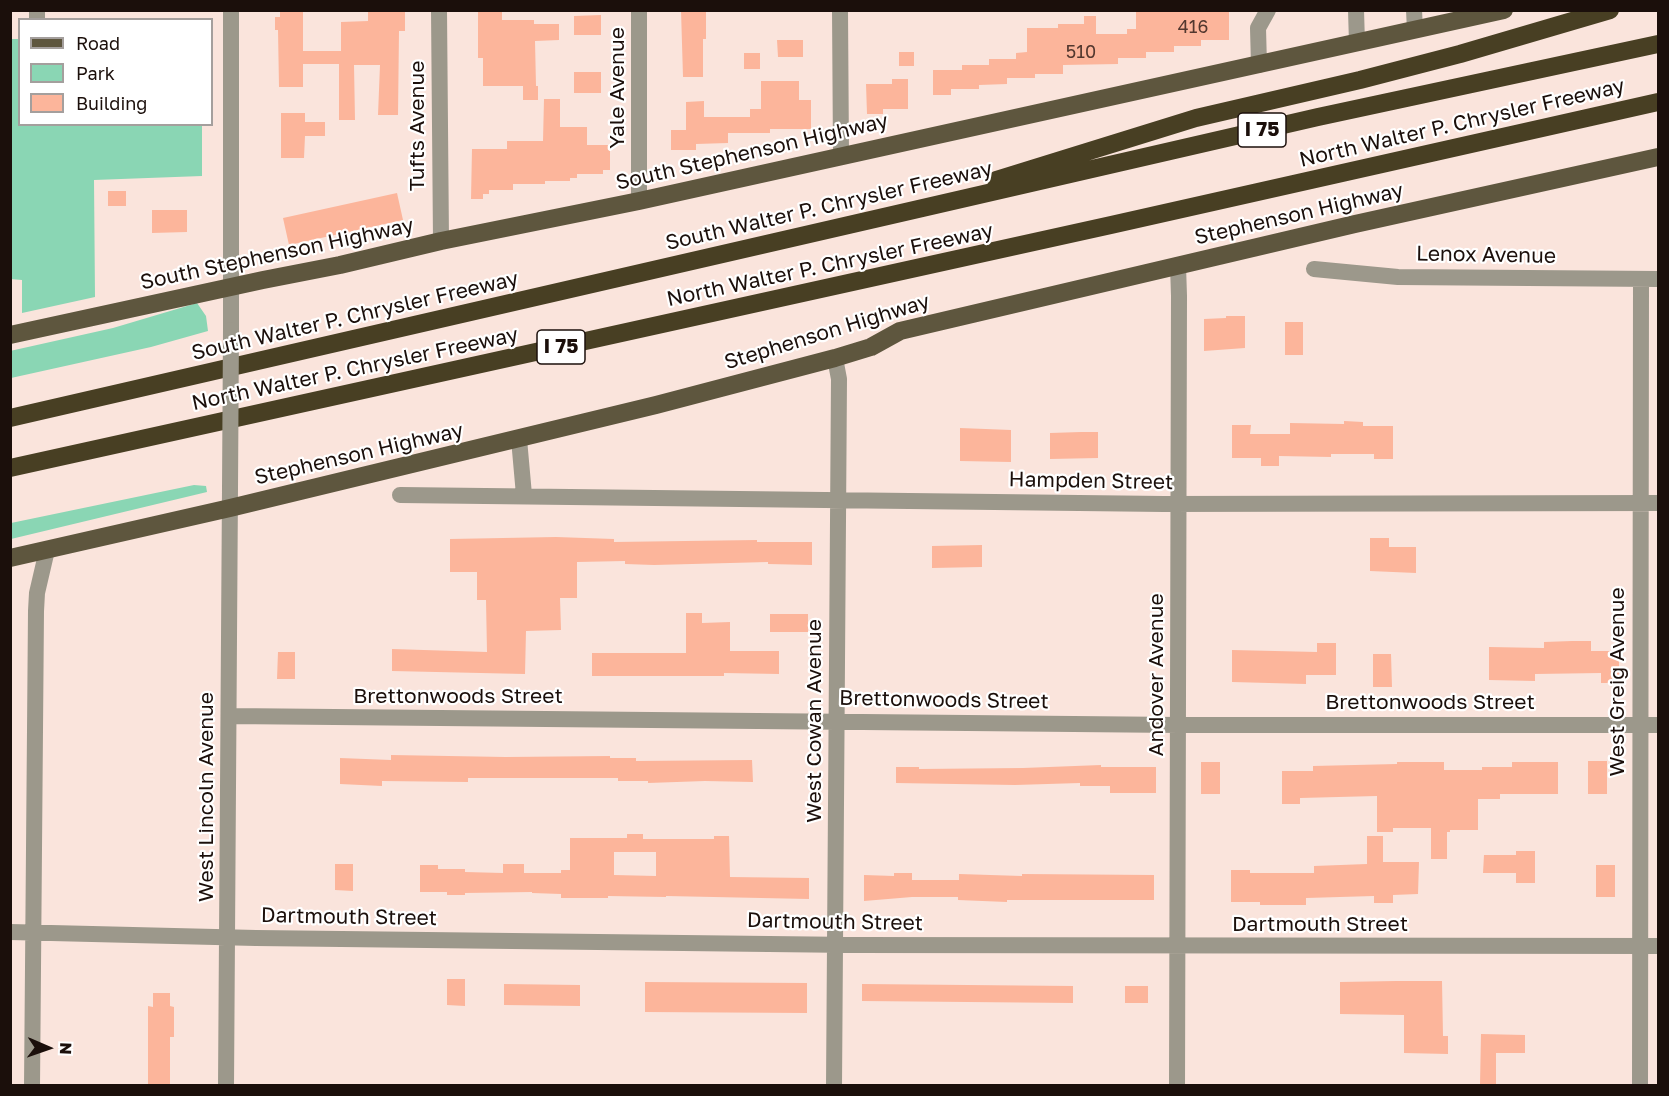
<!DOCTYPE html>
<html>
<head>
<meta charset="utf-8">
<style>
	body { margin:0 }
	#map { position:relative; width:1669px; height:1096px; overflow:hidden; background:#fae4dc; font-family:"Golos Text",sans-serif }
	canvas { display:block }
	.frame { position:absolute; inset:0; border:12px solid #1b0f0b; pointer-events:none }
	.legend { position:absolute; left:18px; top:18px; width:195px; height:108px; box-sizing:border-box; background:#fff; border:2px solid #a49f9d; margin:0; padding:8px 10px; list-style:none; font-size:18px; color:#1b0f0b }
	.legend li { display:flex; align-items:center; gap:12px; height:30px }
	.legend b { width:30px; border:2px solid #a49f9d }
	.north { position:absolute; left:18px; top:1018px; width:60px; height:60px; -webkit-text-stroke:4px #fff; paint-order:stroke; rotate:92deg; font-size:16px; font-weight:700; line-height:24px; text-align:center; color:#1b0f0b }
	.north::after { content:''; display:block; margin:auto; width:21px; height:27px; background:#1b0f0b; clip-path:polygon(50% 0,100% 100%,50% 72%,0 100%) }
</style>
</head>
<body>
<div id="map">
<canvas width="1669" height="1096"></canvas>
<div class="frame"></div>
<ul class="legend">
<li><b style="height:8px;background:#5e563e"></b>Road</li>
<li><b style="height:16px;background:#8ad6b4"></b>Park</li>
<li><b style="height:16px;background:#fcb59b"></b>Building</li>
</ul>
<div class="north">N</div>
</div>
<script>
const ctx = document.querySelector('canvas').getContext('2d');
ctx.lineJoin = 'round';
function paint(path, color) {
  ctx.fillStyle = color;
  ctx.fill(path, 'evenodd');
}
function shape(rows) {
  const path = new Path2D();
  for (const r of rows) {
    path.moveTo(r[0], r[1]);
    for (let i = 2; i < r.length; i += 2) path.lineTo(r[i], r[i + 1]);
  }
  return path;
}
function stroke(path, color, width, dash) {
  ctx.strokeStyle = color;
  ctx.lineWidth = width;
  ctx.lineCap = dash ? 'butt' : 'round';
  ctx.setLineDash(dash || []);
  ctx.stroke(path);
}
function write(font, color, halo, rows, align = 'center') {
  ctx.font = font + ' "Golos Text",sans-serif';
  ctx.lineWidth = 4.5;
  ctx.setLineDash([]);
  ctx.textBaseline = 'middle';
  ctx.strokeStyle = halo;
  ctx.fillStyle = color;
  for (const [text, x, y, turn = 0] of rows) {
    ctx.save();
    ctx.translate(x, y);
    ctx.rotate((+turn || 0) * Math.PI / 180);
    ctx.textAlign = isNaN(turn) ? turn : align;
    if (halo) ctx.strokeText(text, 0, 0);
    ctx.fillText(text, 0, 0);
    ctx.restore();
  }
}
paint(shape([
	[11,39,19,39,20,124,202,125,202,176,94,180,95,297,22,313,22,280,10,279],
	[197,303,206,316,208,331,151,347,11,378,10,351,113,328],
	[194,485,206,486,207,492,11,539,11,523]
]), '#8ad6b4');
paint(shape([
	[368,10,405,10,405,31,399,31,398,115,378,115,380,65,354,65,355,120,339,120,339,64,303,64,303,87,279,87,278,30,275,30,275,17,280,17,280,11,303,11,303,51,341,51,341,22,368,21],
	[681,10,706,10,706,39,703,39,703,77,683,77],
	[1136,10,1229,10,1229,40,1201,40,1201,46,1174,46,1174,52,1146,52,1146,58,1118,58,1118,64,1063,65,1063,74,1035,74,1035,78,1007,78,1007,84,979,85,979,89,951,89,951,95,933,95,933,70,962,70,962,65,989,65,989,59,1016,59,1016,53,1027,52,1027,28,1058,28,1058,24,1084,24,1084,16,1096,16,1096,34,1127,34,1127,29,1136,29],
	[478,12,502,12,502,20,534,20,534,24,559,24,559,40,535,41,536,86,538,86,538,100,523,100,523,86,483,86,483,58,478,58],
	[601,15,601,35,574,35,574,16],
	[777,40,803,40,803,57,778,57],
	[899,52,914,52,914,66,899,66],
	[744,53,760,53,760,69,744,69],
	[574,72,601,72,601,93,574,93],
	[892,79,908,79,908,109,883,109,883,114,867,114,866,84,892,84],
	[761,81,799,81,799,100,811,100,811,129,770,129,770,133,728,133,728,143,696,144,696,150,671,150,671,130,686,130,686,102,704,101,704,117,750,117,750,109,761,109],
	[544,99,560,99,560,127,587,127,587,145,610,145,610,170,603,170,603,174,577,174,577,178,570,178,570,181,545,181,545,184,513,184,513,190,489,190,489,194,483,194,483,199,471,199,472,149,507,149,507,141,543,141],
	[281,113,305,113,305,122,325,122,325,136,305,136,304,158,281,158],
	[108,191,126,191,126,206,108,206],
	[397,193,403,220,289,245,283,218],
	[152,210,187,210,187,232,152,233],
	[1226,316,1245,316,1245,348,1204,351,1204,319,1226,318],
	[1285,322,1303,322,1303,355,1285,355],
	[1344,421,1363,422,1363,426,1393,426,1393,459,1374,459,1374,454,1331,454,1331,457,1279,456,1279,466,1261,466,1261,458,1232,458,1232,425,1251,425,1250,434,1290,434,1290,423,1344,424],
	[960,428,1011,430,1011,462,960,461],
	[1081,432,1098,432,1098,458,1050,459,1050,433],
	[556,537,614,539,614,542,757,540,757,542,812,542,812,565,768,564,768,562,654,565,625,564,625,561,577,562,577,598,560,598,561,630,526,631,525,674,392,671,392,649,487,652,486,600,477,600,477,572,450,572,450,539],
	[1370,538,1389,538,1389,547,1416,547,1416,573,1370,571],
	[982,545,982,567,932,568,932,546],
	[686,613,702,613,702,623,730,622,730,651,779,651,779,674,724,673,724,676,592,676,592,653,686,653],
	[770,614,808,614,808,632,770,632],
	[1572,641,1591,641,1591,651,1619,651,1619,683,1601,683,1601,673,1535,674,1535,681,1489,680,1489,647,1544,648,1544,642],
	[1317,643,1336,643,1336,675,1306,675,1306,684,1232,682,1232,650,1317,652],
	[278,652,295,652,295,679,277,679],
	[1373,654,1391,654,1392,687,1373,687],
	[391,755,506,757,610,756,610,758,636,758,636,761,752,760,753,782,705,781,648,783,648,781,618,781,618,778,468,778,468,782,382,781,382,786,340,784,340,758,391,760],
	[1588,761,1607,761,1607,794,1588,794],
	[1201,762,1220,762,1220,794,1201,794],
	[1397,762,1444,762,1444,770,1482,770,1482,767,1512,767,1512,762,1558,762,1558,794,1500,794,1500,799,1478,799,1478,830,1450,830,1450,832,1447,832,1447,859,1431,859,1431,828,1393,828,1393,832,1377,832,1377,796,1300,798,1300,804,1282,804,1282,771,1313,771,1313,766,1397,764],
	[1101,765,1101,767,1156,767,1156,793,1110,793,1110,786,1080,786,1080,783,1015,785,896,783,896,767,919,767,919,769,1023,768],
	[627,834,643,834,643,839,714,839,714,836,729,836,730,877,809,878,809,899,666,896,666,897,608,896,608,898,561,898,561,894,532,893,532,892,465,893,465,895,447,895,447,892,420,892,420,865,438,865,438,869,465,869,465,872,503,873,503,864,524,864,524,873,561,873,561,870,570,870,570,838,627,838],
	[614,852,656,852,656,876,614,875],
	[1367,836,1383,836,1383,862,1419,862,1418,894,1393,895,1393,903,1374,903,1374,896,1306,898,1306,905,1260,905,1260,902,1231,902,1231,870,1250,870,1250,873,1314,873,1314,866,1367,864],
	[1516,851,1535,851,1535,883,1516,883,1516,873,1483,873,1484,855,1516,855],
	[335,864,353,864,353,891,335,890],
	[1596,865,1615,865,1615,897,1596,897],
	[894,873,912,873,912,880,959,880,959,874,1022,876,1022,874,1154,875,1154,900,1007,900,1007,902,958,900,958,897,912,897,864,901,864,875,894,876],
	[447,979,465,979,465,1006,447,1005],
	[1396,981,1442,981,1443,1036,1448,1036,1448,1054,1404,1053,1404,1015,1340,1014,1340,982],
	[645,982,807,983,807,1013,645,1012],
	[504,984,580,985,580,1006,504,1005],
	[862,984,1073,986,1073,1003,862,1001],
	[1125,986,1148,986,1148,1003,1125,1003],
	[153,993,170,993,170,1006,174,1007,174,1037,170,1037,170,1086,148,1086,148,1006,153,1007],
	[1481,1034,1525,1035,1525,1053,1496,1053,1496,1085,1480,1085]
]), '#fcb59b');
stroke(shape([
	[37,10,37,20],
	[439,10,441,241],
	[840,10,841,155],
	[1356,10,1357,43],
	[1414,10,1415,30],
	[1259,65,1258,28,1268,10],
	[639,201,639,10],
	[1314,269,1398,277,1658,279],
	[231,330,231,10],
	[519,439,524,495],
	[400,495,1164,504,1658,503],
	[229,716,1179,725,1658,725],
	[10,932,256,938,854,945,1658,946],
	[32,1086,36,611,37,593,47,550],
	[226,1086,230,488],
	[834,1086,839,379,835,358],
	[1177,1086,1179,296,1178,265],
	[1640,1086,1641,279]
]), '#9c988b', 16);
stroke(shape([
	[10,335,263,280,340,265,441,241,639,201,1504,10],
	[10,558,230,508,656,405,835,358,871,347,900,331,1355,224,1658,157]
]), '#5e563e', 18);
stroke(shape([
	[996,180,1196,118,1360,80,1460,54,1610,10],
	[10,418,1318,117,1658,44],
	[10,468,1111,225,1658,102]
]), '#483f23', 18);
stroke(shape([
	[230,488,231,330]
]), '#9c988b', 16);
write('18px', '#53382f', null, [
	["416",1193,27],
	["510",1081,52]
]);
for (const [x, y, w] of [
	[1262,130,48],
	[561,347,48]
]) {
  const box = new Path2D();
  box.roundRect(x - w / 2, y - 17, w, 34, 4.5);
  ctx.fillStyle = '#fff';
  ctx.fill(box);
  stroke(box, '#1b0f0b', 1.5);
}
write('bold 20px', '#1b0f0b', null, [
	["I 75",1262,130],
	["I 75",561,347]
]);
write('21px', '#1b0f0b', '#fff', [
	["Yale Avenue",617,88,-90],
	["North Walter P. Chrysler Freeway",1462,123,-13],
	["Tufts Avenue",417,126,-90],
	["South Stephenson Highway",752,152,-13],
	["South Walter P. Chrysler Freeway",829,206,-13],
	["Stephenson Highway",1299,214,-13],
	["South Stephenson Highway",277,254,-12],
	["Lenox Avenue",1486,255,1],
	["North Walter P. Chrysler Freeway",830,265,-12],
	["South Walter P. Chrysler Freeway",355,316,-13],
	["Stephenson Highway",827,332,-17],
	["North Walter P. Chrysler Freeway",355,369,-12],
	["Stephenson Highway",359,454,-13],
	["Hampden Street",1091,481,1],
	["Andover Avenue",1156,675,-90],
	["West Greig Avenue",1617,682,-90],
	["Brettonwoods Street",458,696],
	["Brettonwoods Street",944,700,1],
	["Brettonwoods Street",1430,702],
	["West Cowan Avenue",814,721,-90],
	["West Lincoln Avenue",206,797,-90],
	["Dartmouth Street",349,917,1],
	["Dartmouth Street",835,922,1],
	["Dartmouth Street",1320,924]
]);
</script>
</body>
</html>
